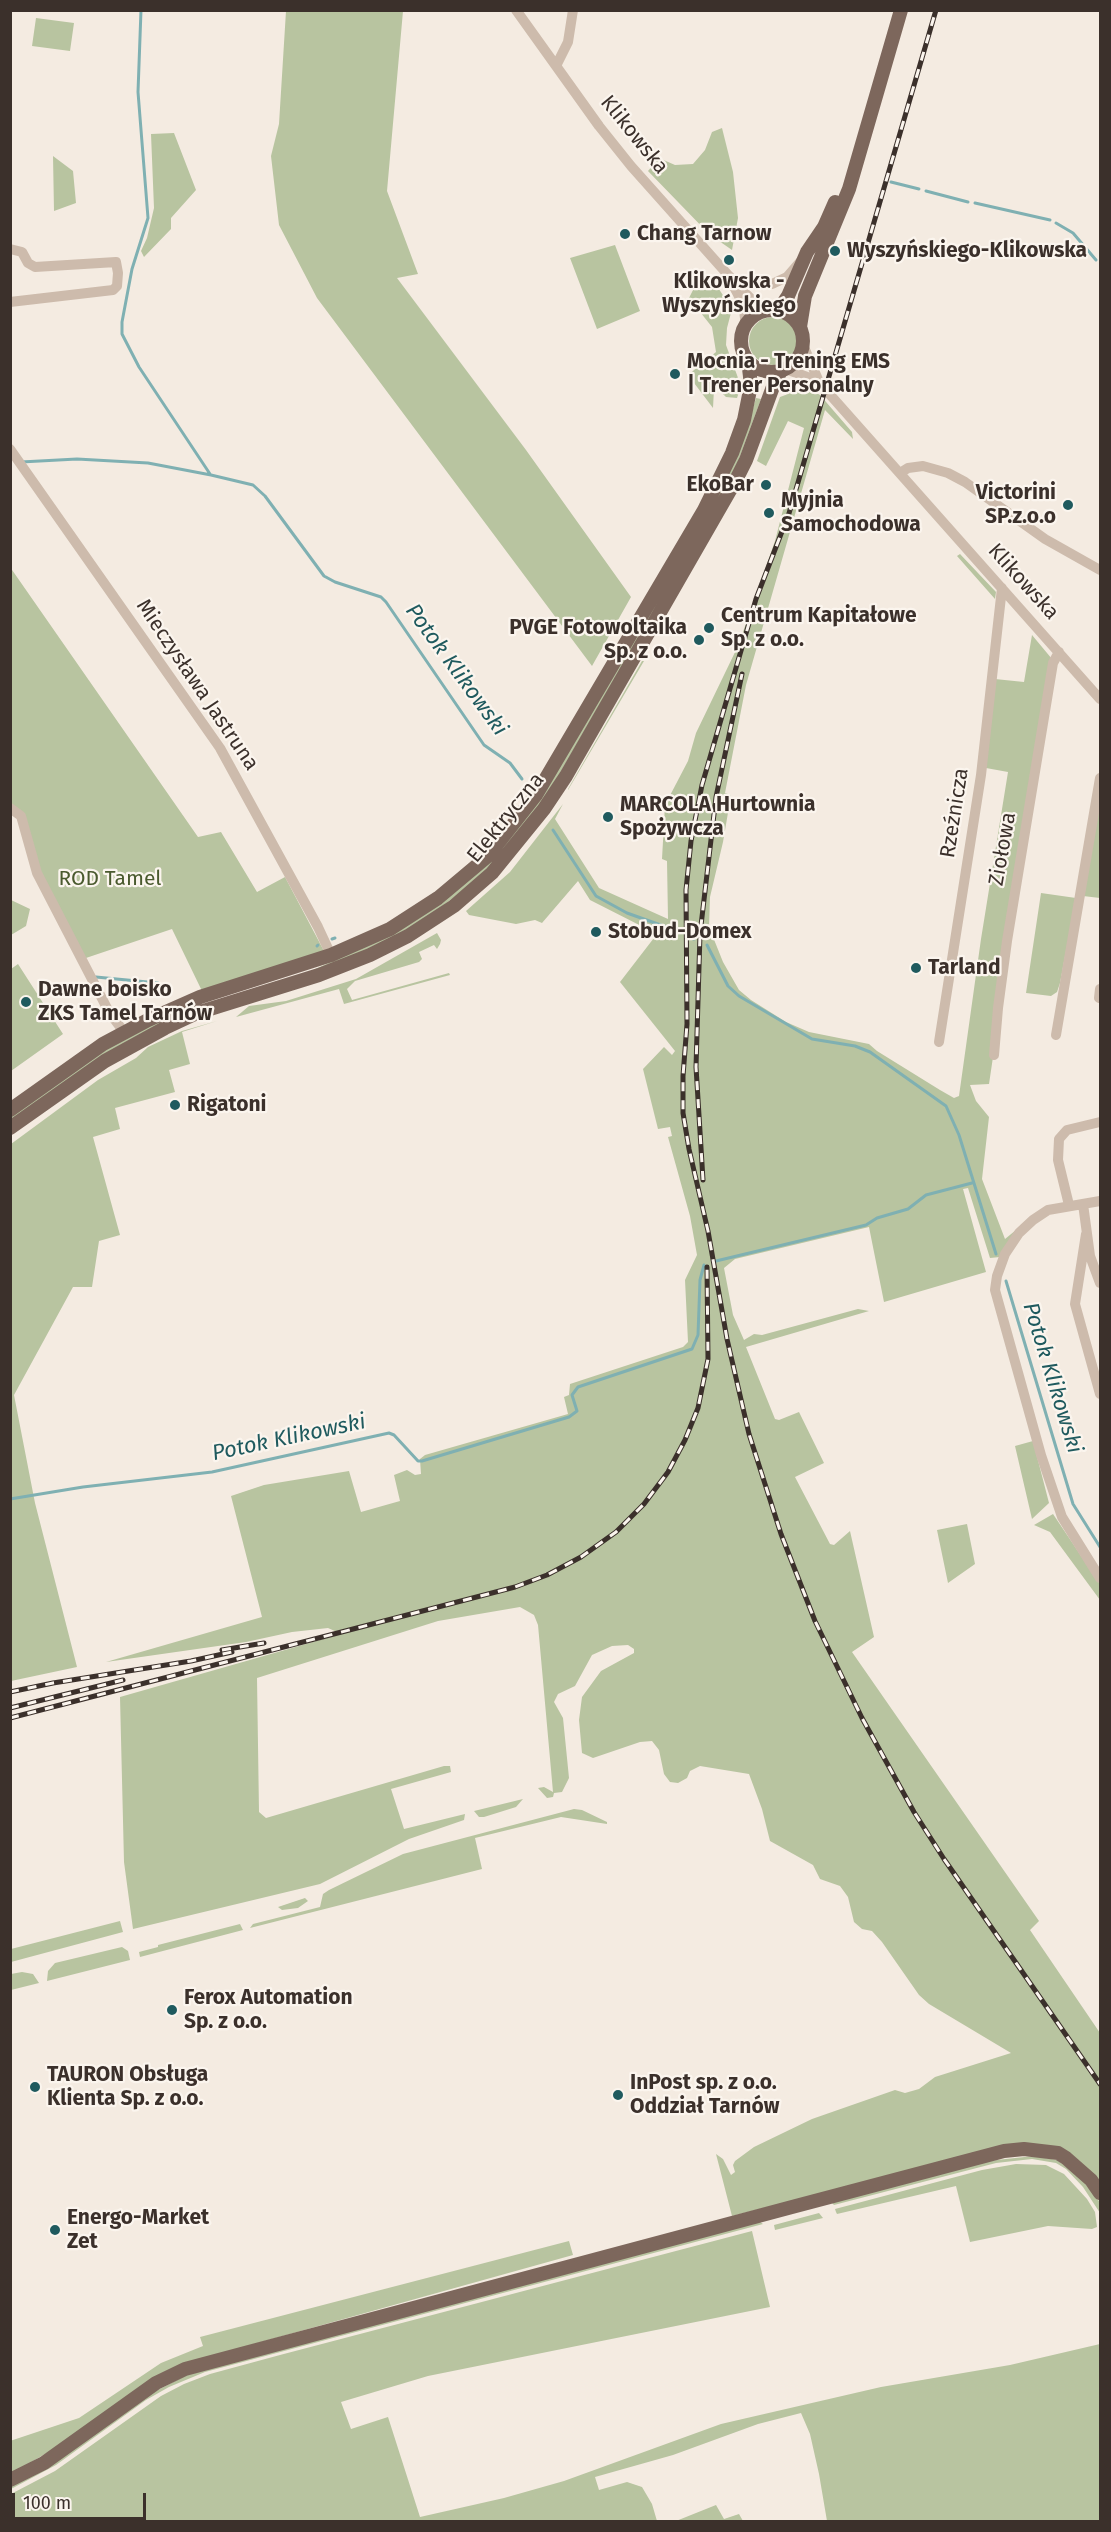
<!DOCTYPE html>
<html>
<head>
<meta charset="utf-8">
<style>
	body { margin:0 }
	#map { position:relative; width:1111px; height:2532px; overflow:hidden; background:#f4ebe1; font-family:"Fira Sans",sans-serif }
	canvas { display:block }
	.frame { position:absolute; inset:0; border:12px solid #3b302b; pointer-events:none }
	.scale { position:absolute; left:12px; top:2493px; width:134px; height:27px; box-sizing:border-box; border:3px solid #3b302b; border-top:0; padding-left:8px; font-size:18px; line-height:21px; white-space:nowrap; color:#3b302b; -webkit-text-stroke:4px #fbf5ee; paint-order:stroke }
</style>
</head>
<body>
<div id="map">
<canvas width="1111" height="2532"></canvas>
<div class="frame"></div>
<div class="scale">100 m</div>
</div>
<script>
const ctx = document.querySelector('canvas').getContext('2d');
ctx.lineJoin = 'round';
function paint(path, color) {
  ctx.fillStyle = color;
  ctx.fill(path, 'evenodd');
}
function shape(rows) {
  const path = new Path2D();
  for (const r of rows) {
    if (r.length === 3) {
      path.moveTo(r[0] + r[2], r[1]);
      path.arc(r[0], r[1], r[2], 0, 2 * Math.PI);
      continue;
    }
    path.moveTo(r[0], r[1]);
    for (let i = 2; i < r.length; i += 2) path.lineTo(r[i], r[i + 1]);
  }
  return path;
}
function stroke(path, color, width, dash) {
  ctx.strokeStyle = color;
  ctx.lineWidth = width;
  ctx.lineCap = dash ? 'butt' : 'round';
  ctx.setLineDash(dash || []);
  ctx.stroke(path);
}
function write(font, color, halo, rows, align = 'center') {
  ctx.font = font + ' "Fira Sans",sans-serif';
  ctx.lineWidth = 4.5;
  ctx.setLineDash([]);
  ctx.textBaseline = 'middle';
  ctx.strokeStyle = halo;
  ctx.fillStyle = color;
  for (const [text, x, y, turn = 0] of rows) {
    ctx.save();
    ctx.translate(x, y);
    ctx.rotate((+turn || 0) * Math.PI / 180);
    ctx.textAlign = isNaN(turn) ? turn : align;
    if (halo) ctx.strokeText(text, 0, 0);
    ctx.fillText(text, 0, 0);
    ctx.restore();
  }
}
paint(shape([
	[286,11,403,11,387,191,418,274,397,278,526,450,631,597,592,666,317,298,279,225,271,156,279,124],
	[36,18,74,23,70,51,32,46],
	[722,128,733,172,738,218,732,250,709,234,648,171,659,158,675,165,693,164,705,150,712,132],
	[174,133,196,190,171,218,171,229,144,257,141,251,147,238,154,208,151,134],
	[53,156,73,171,76,203,54,211],
	[615,245,640,311,597,329,570,258],
	[711,277,732,309,727,328,726,345,741,386,737,398,726,397,717,388,714,389,713,408,688,375,716,352,712,327,689,298,694,288],
	[773,341,24],
	[807,387,820,395,852,432,853,439,825,410,746,685,725,793,731,795,723,842,710,897,709,927,723,962,739,990,751,1000,786,1022,809,1032,869,1044,877,1051,940,1090,954,1098,959,1096,981,939,1008,772,986,768,995,679,1024,682,1032,635,1052,659,989,1084,970,1085,976,1101,989,1117,982,1179,1005,1239,1027,1221,1000,1257,990,1258,968,1188,963,1189,986,1272,884,1302,869,1227,735,1259,724,1268,733,1315,744,1340,754,1334,762,1335,858,1309,869,1311,746,1347,775,1419,779,1420,799,1412,824,1463,795,1477,830,1544,834,1545,850,1531,874,1637,852,1652,1039,1921,1030,1930,1100,2033,1100,2185,1079,2161,1009,2146,732,2216,716,2154,723,2159,731,2175,735,2172,733,2165,735,2161,754,2147,812,2119,895,2090,905,2093,919,2089,935,2077,1011,2053,929,2004,919,1995,882,1942,872,1931,862,1929,854,1922,848,1897,840,1886,820,1879,813,1865,770,1841,762,1809,749,1774,700,1766,690,1771,687,1778,678,1783,670,1782,664,1774,659,1750,652,1741,640,1742,593,1758,582,1753,579,1720,582,1697,601,1671,634,1653,634,1649,628,1645,612,1646,592,1655,575,1686,558,1694,554,1702,563,1718,569,1778,562,1792,554,1793,553,1797,547,1798,538,1788,544,1787,553,1792,538,1625,534,1615,520,1607,438,1621,257,1678,259,1812,266,1818,444,1766,450,1766,451,1772,391,1789,404,1829,465,1814,464,1820,409,1839,320,1884,133,1929,124,1862,120,1697,334,1636,337,1632,328,1628,292,1632,246,1642,106,1662,262,1617,231,1496,264,1485,349,1471,361,1512,400,1501,394,1475,407,1470,415,1475,421,1474,420,1459,425,1455,568,1414,564,1397,569,1395,570,1384,683,1347,688,1342,685,1280,697,1255,690,1216,668,1137,672,1136,670,1127,658,1129,643,1069,664,1047,672,1055,675,1051,620,982,657,934,590,900,578,881,542,923,535,920,516,924,469,915,466,911,510,872,563,804,555,819,599,888,668,919,667,861,662,859,665,805,688,761,696,733,738,646,775,541,804,428,788,421,766,466,757,461,780,397],
	[756,398,761,399,735,470,545,799,480,877,427,918,370,950,302,975,375,942,498,853,746,432],
	[960,554,996,592,995,599,957,556],
	[10,567,198,837,221,832,257,892,285,877,324,951,202,991,172,929,83,959,36,874,21,816,11,806],
	[642,661,644,661,568,790,568,789],
	[1100,792,1100,898,1083,896],
	[1041,893,1076,898,1060,983,1057,992,1051,996,1026,993],
	[11,900,30,909,26,926,11,935],
	[437,933,441,940,440,944,437,949,434,945,419,952,422,959,419,962,355,981,347,989,352,1000,449,973,450,975,344,1004,339,989,236,1017,249,1006,286,1001,356,979],
	[18,964,63,1034,11,1071,11,969],
	[199,1002,202,1007,106,1054,11,1122,11,1115,120,1040],
	[217,1021,182,1032,190,1064,169,1070,175,1092,115,1108,120,1129,93,1137,120,1235,99,1241,92,1287,73,1287,14,1395,35,1503,77,1667,11,1681,11,1144,98,1080,136,1058,148,1047,182,1031],
	[1033,1441,1049,1503,1032,1519,1015,1446],
	[1053,1514,1100,1584,1100,1600,1050,1532,1034,1525],
	[967,1524,975,1564,948,1583,937,1530],
	[523,1799,516,1807,484,1817,479,1817,474,1811],
	[574,1809,582,1810,607,1822,607,1824,561,1817,475,1838,482,1869,250,1928,253,1924,320,1907,323,1894,329,1890,403,1854],
	[305,1898,308,1901,298,1908,282,1910,278,1907],
	[120,1921,123,1932,11,1962,11,1949],
	[240,1924,243,1930,140,1957,139,1952,158,1947,158,1945],
	[122,1947,128,1951,130,1960,47,1981,48,1971,55,1963],
	[22,1972,33,1974,39,1983,11,1990,11,1974],
	[1034,2156,1057,2160,1079,2176,1099,2201,1100,2213,1083,2187,1066,2169,1056,2163,1032,2159,996,2163,834,2205,832,2203,987,2161],
	[1016,2164,1046,2165,1064,2174,1087,2199,1095,2212,1097,2227,1092,2229,1048,2226,970,2242,956,2186,837,2214,836,2212,835,2209,982,2170],
	[819,2213,823,2218,775,2230,774,2225],
	[760,2222,763,2224,205,2372,169,2387,146,2400,56,2465,11,2489,11,2486,154,2392,187,2375],
	[752,2231,770,2307,428,2376,341,2402,351,2429,388,2417,420,2517,504,2498,564,2481,721,2424,881,2387,1010,2365,1100,2344,1100,2521,827,2521,819,2474,810,2434,801,2413,758,2424,673,2455,595,2477,599,2490,627,2482,642,2487,652,2504,657,2521,11,2521,11,2494,55,2471,161,2396,184,2384,210,2374,280,2355],
	[569,2241,573,2255,211,2356,11,2474,10,2441,79,2418,161,2363,203,2346,200,2337],
	[716,2505,724,2519,739,2514,743,2521,676,2521]
]), '#b8c4a0');
stroke(shape([
	[141,10,138,92,148,218,132,269,122,322,122,334,139,367,210,474],
	[891,182,919,189],
	[926,191,968,202],
	[975,203,1050,220],
	[1056,223,1073,233,1096,260],
	[21,462,77,459,148,463,211,475,253,485,265,496,324,576,335,582,381,597,386,602,484,745,510,763,522,779],
	[553,830,596,896,627,913,669,928],
	[690,938,694,939],
	[332,939,335,938],
	[707,945,728,986,739,996,812,1039,855,1046,870,1052,946,1106,959,1135,996,1254],
	[317,946,318,945],
	[96,977,158,983],
	[716,1261,866,1225,877,1218,908,1209,926,1195,972,1183],
	[1006,1281,1073,1504,1100,1547],
	[10,1499,83,1487,212,1472,389,1433,394,1435,418,1461,422,1461,569,1417,577,1411,572,1395,578,1387,692,1349,698,1335,700,1280,704,1265]
]), '#7fb0b2', 3);
stroke(shape([
	[516,10,599,126,631,166,729,276,751,299,769,311],
	[556,66,568,42,573,10],
	[10,249,22,252,28,263,35,267,116,262,118,273,117,286,113,290,10,302],
	[735,279,751,285,772,284,787,277,800,262],
	[733,285,743,304,746,325],
	[803,345,820,384],
	[786,369,807,377,825,389,1100,699],
	[10,449,220,748,318,927,331,955],
	[900,473,908,468,923,466,948,473,965,482,1045,539,1100,570],
	[10,808,21,816,37,873,109,1012,124,1032],
	[1099,998,1100,989],
	[1056,1035,1100,778],
	[939,1042,981,775,1002,588],
	[994,1055,998,1008,1007,941,1053,663,1059,652],
	[1100,1201,1048,1210,1033,1220,1019,1233,1005,1254,997,1276,995,1290,1041,1455,1062,1517,1100,1578],
	[1083,1204,1090,1256,1100,1283],
	[1069,1205,1058,1160,1059,1139,1067,1130,1100,1122],
	[1086,1234,1075,1304,1100,1394]
]), '#cdbbac', 10);
stroke(shape([
	[772,341,31],
	[778,311,788,296,807,252,824,227,835,202],
	[800,327,805,296,849,189,901,10],
	[10,1110,103,1044,148,1020,200,997,331,955,390,929,438,898,488,856,536,795,704,510,732,453,744,420,751,385,748,360],
	[10,1128,105,1061,165,1028,197,1013,319,975,370,955,408,936,454,906,492,873,544,809,566,776,736,480,746,460,774,384,781,371],
	[10,2480,44,2463,156,2383,185,2369,792,2207,1004,2151,1024,2149,1058,2153,1066,2158,1091,2180,1100,2193]
]), '#7d675c', 14);
const rail = shape([
	[786,521,756,599,702,785,691,841,686,890,687,1024,683,1076,683,1113,689,1149,708,1231,727,1339,749,1434,781,1534,815,1621,862,1718,914,1812,944,1859,1100,2084],
	[785,527,936,10],
	[703,1180,696,1067,700,934,716,797,742,674],
	[222,1650,264,1643],
	[10,1692,53,1683,191,1661,232,1652],
	[10,1708,123,1680],
	[10,1718,515,1587,547,1575,581,1557,616,1532,644,1504,668,1472,685,1440,698,1408,708,1359,707,1267]
]);
stroke(rail, '#3b302b', 5);
stroke(rail, '#fbf5ee', 3, [9]);
for (const [x, y, r, color] of [
	[625,234,6,"#1f5a5e"],
	[835,251,6,"#1f5a5e"],
	[729,260,6,"#1f5a5e"],
	[675,374,6,"#1f5a5e"],
	[766,485,6,"#1f5a5e"],
	[1068,505,6,"#1f5a5e"],
	[769,513,6,"#1f5a5e"],
	[709,628,6,"#1f5a5e"],
	[699,640,6,"#1f5a5e"],
	[608,817,6,"#1f5a5e"],
	[596,932,6,"#1f5a5e"],
	[916,968,6,"#1f5a5e"],
	[26,1002,6,"#1f5a5e"],
	[175,1105,6,"#1f5a5e"],
	[172,2010,6,"#1f5a5e"],
	[35,2087,6,"#1f5a5e"],
	[618,2095,6,"#1f5a5e"],
	[55,2230,6,"#1f5a5e"]
]) {
  const dot = new Path2D();
  dot.arc(x, y, r, 0, 2 * Math.PI);
  ctx.fillStyle = color;
  ctx.fill(dot);
  stroke(dot, '#fbf5ee', 2);
}
write('21px', '#3b302b', '#fbf5ee', [
	["Klikowska",634,135,51],
	["Klikowska",1023,582,48],
	["Mieczysława Jastruna",197,685,56],
	["Rzeźnicza",955,813,-81],
	["Elektryczna",506,818,-51],
	["Ziołowa",1003,849,-80]
]);
write('bold 21px', '#3b302b', '#fbf5ee', [
	["Chang Tarnow",637,234],
	["Wyszyńskiego-Klikowska",847,251],
	["Klikowska -",729,282,"center"],
	["Wyszyńskiego",729,306,"center"],
	["Mocnia - Trening EMS",687,362],
	["| Trener Personalny",687,386],
	["EkoBar",754,485,"right"],
	["Victorini",1056,493,"right"],
	["SP.z.o.o",1056,517,"right"],
	["Myjnia",781,501],
	["Samochodowa",781,525],
	["Centrum Kapitałowe",721,616],
	["Sp. z o.o.",721,640],
	["PVGE Fotowoltaika",687,628,"right"],
	["Sp. z o.o.",687,652,"right"],
	["MARCOLA Hurtownia",620,805],
	["Spożywcza",620,829],
	["Stobud-Domex",608,932],
	["Tarland",928,968],
	["Dawne boisko",38,990],
	["ZKS Tamel Tarnów",38,1014],
	["Rigatoni",187,1105],
	["Ferox Automation",184,1998],
	["Sp. z o.o.",184,2022],
	["TAURON Obsługa",47,2075],
	["Klienta Sp. z o.o.",47,2099],
	["InPost sp. z o.o.",630,2083],
	["Oddział Tarnów",630,2107],
	["Energo-Market",67,2218],
	["Zet",67,2242]
], 'left');
write('21px', '#4a5a2e', '#fbf5ee', [
	["ROD Tamel",110,879]
]);
write('italic 22px', '#1f5a5e', '#fbf5ee', [
	["Potok Klikowski",456,670,54],
	["Potok Klikowski",1052,1378,73],
	["Potok Klikowski",289,1438,-12]
]);
</script>
</body>
</html>
